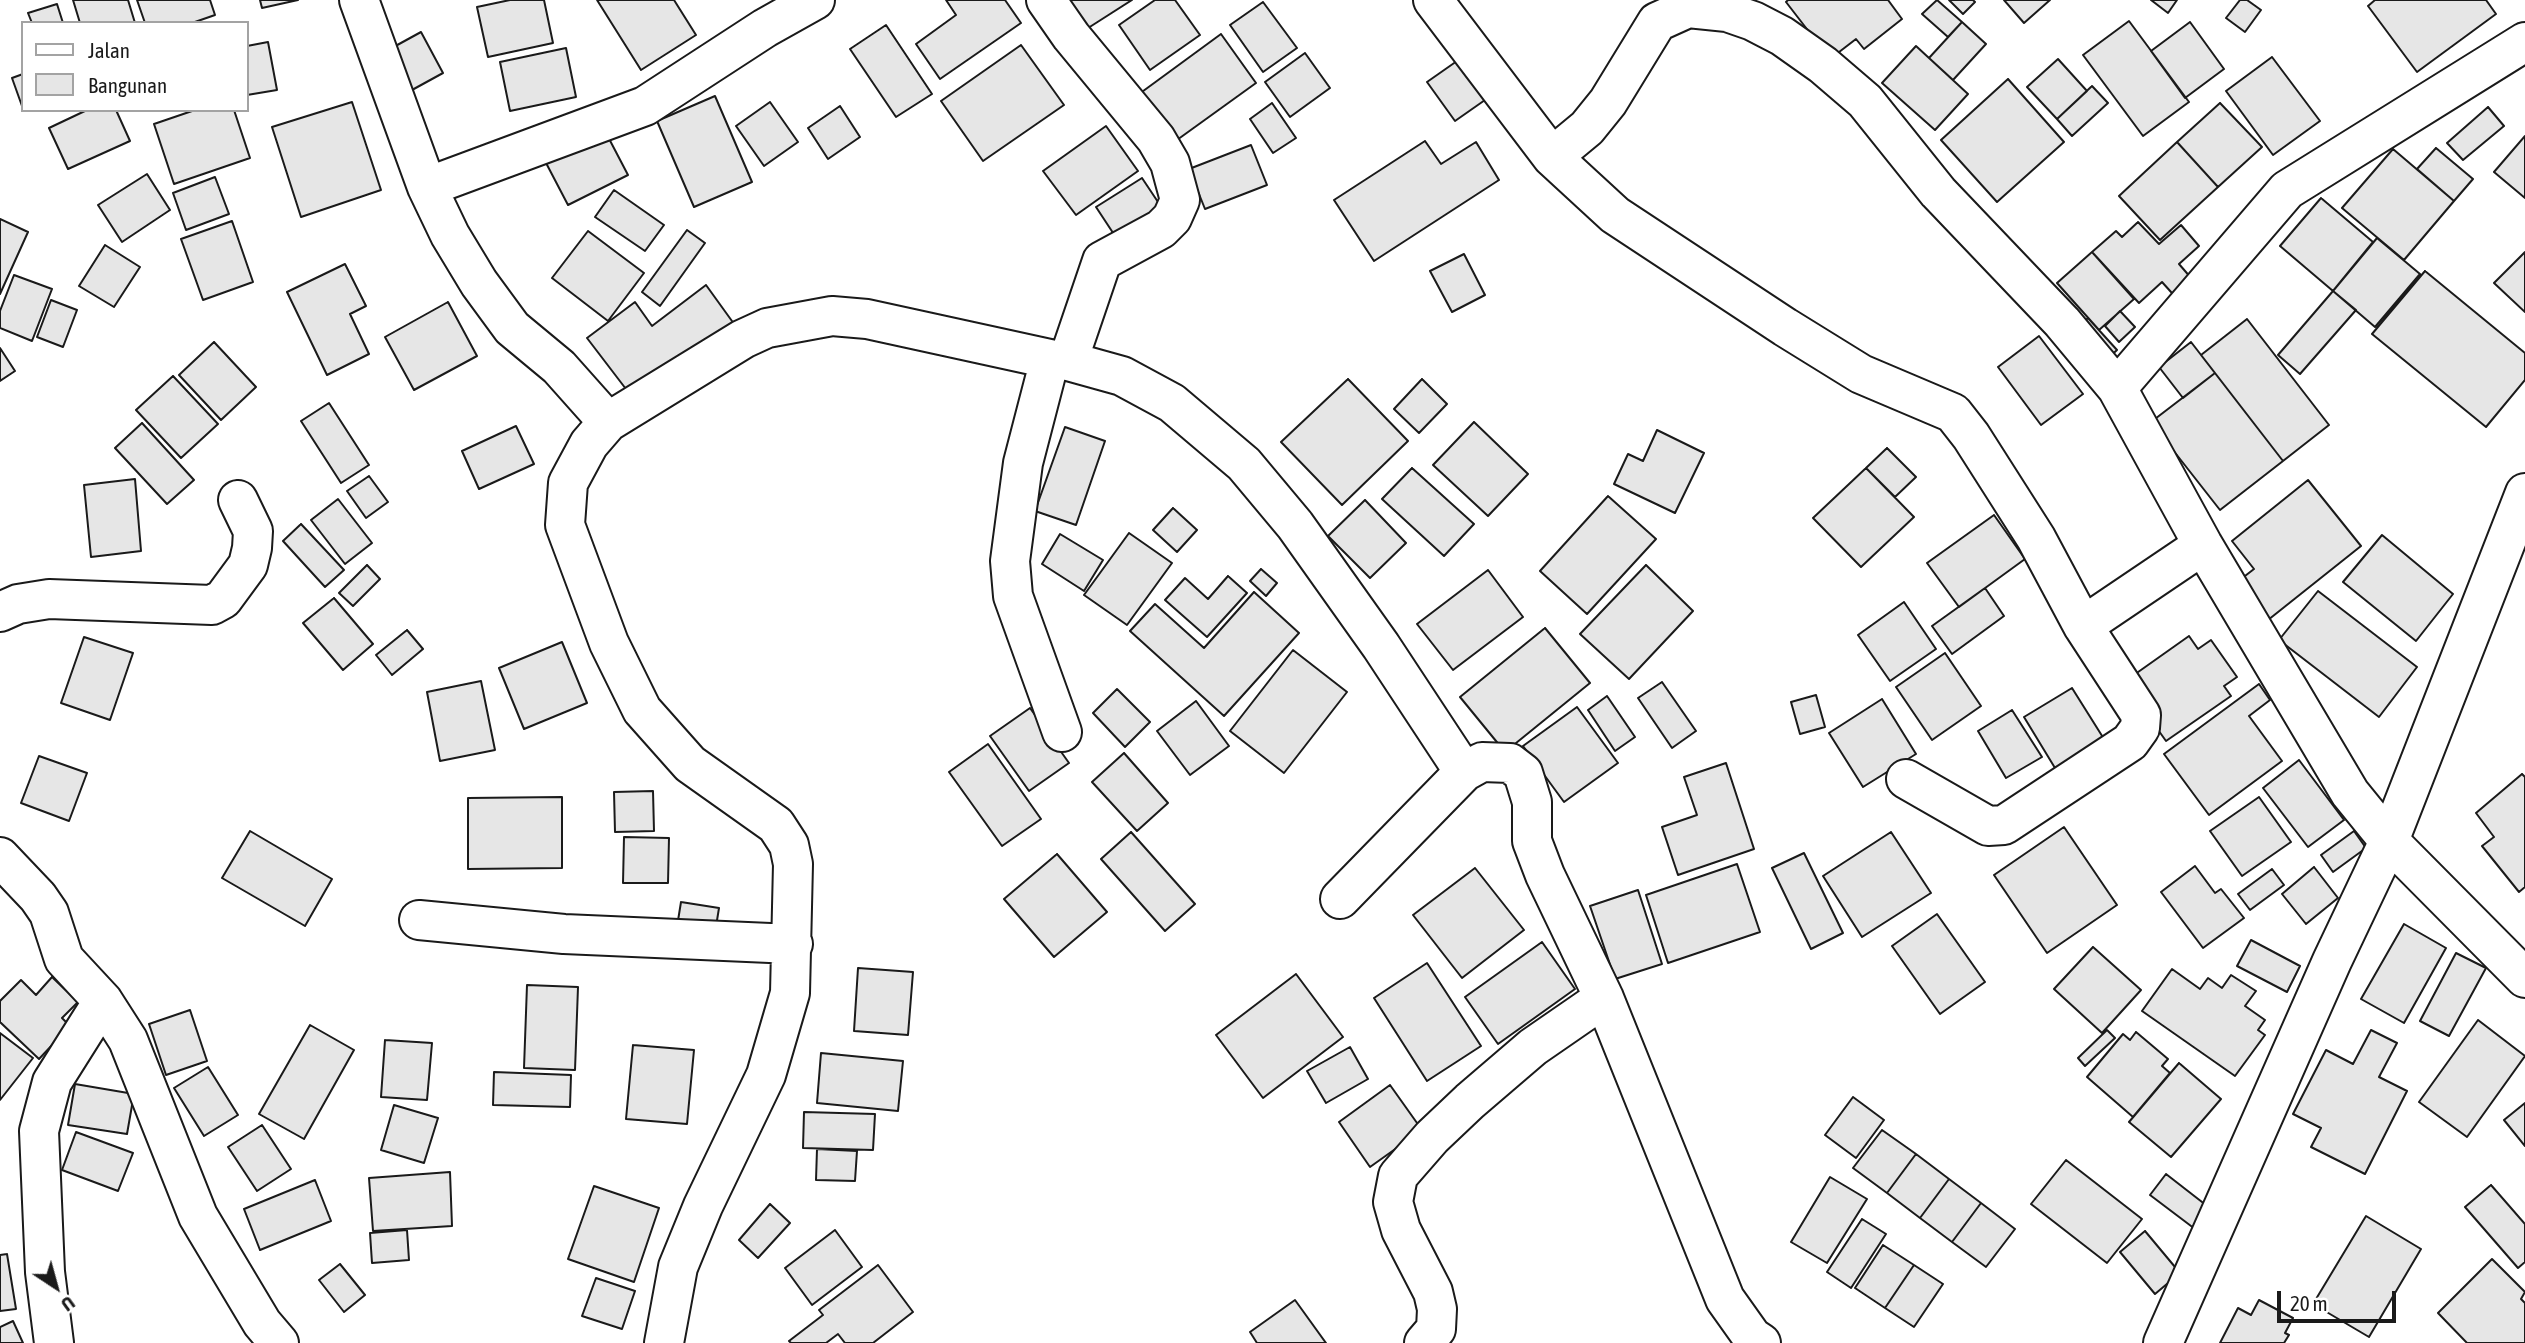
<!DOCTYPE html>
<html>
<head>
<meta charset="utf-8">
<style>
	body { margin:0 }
	#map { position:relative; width:2525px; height:1343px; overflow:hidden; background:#fff; font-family:"Asap Condensed",sans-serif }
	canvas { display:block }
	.legend { position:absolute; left:21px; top:21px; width:228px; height:91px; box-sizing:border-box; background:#fff; border:2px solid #a3a3a3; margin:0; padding:9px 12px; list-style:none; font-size:21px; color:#1a1a1a }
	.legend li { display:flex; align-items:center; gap:14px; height:35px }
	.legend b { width:35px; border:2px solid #a3a3a3 }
	.north { position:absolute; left:21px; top:1252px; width:70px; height:70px; -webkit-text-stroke:5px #fff; paint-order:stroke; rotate:144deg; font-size:19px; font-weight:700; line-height:28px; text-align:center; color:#1a1a1a }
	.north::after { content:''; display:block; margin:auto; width:24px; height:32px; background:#1a1a1a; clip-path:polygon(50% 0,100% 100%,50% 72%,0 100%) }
	.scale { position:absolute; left:2277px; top:1291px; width:119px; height:32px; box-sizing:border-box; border:4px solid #1a1a1a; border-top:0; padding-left:9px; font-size:21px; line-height:24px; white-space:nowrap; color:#1a1a1a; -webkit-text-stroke:5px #fff; paint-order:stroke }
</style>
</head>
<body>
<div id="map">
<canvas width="2525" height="1343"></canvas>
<ul class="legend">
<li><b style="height:9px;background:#fff"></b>Jalan</li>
<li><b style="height:19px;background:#e6e6e6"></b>Bangunan</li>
</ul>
<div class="north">U</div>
<div class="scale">20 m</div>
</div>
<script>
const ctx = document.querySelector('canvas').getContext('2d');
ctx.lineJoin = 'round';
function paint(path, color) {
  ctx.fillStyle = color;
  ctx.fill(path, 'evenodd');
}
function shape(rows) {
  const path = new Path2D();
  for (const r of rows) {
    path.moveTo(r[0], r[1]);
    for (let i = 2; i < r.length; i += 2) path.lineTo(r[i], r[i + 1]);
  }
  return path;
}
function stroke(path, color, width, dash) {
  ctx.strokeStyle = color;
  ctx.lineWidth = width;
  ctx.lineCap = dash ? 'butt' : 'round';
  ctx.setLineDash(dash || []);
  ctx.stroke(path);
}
const building = shape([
	[73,0,128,0,135,23,80,23,73,0],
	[137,0,210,0,215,15,192,23,145,23,137,0],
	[260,0,298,0,262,8,260,0],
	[510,0,544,0,553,43,488,57,477,7,510,0],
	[597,0,674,0,696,35,641,70,597,0],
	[946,0,1005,0,1021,23,940,79,916,44,956,15,946,0],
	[1066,0,1132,0,1085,30,1066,0],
	[1155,0,1175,0,1200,35,1150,70,1119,25,1155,0],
	[1788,0,1888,0,1902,19,1864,49,1856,39,1830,59,1786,2,1788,0],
	[1937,0,1962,22,1948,37,1922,14,1937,0],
	[1949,0,1973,0,1975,2,1963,14,1949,0],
	[2004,0,2050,0,2024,23,2004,0],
	[2151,0,2177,0,2168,13,2151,0],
	[2240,0,2247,0,2261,10,2245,32,2226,18,2240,0],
	[2375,0,2486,0,2496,14,2417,72,2368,6,2375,0],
	[1263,2,1297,48,1263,72,1230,25,1263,2],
	[57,4,63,23,32,23,28,13,57,4],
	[2129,21,2189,102,2143,136,2083,55,2129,21],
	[1962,22,1986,44,1953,80,1929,58,1962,22],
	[2190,22,2224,69,2185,98,2151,51,2190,22],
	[886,25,932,94,896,117,850,49,886,25],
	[421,32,443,73,412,90,390,49,421,32],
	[1221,34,1256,83,1170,145,1135,97,1221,34],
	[268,42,277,90,247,95,247,46,268,42],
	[1021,45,1064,105,983,161,941,101,1021,45],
	[1916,46,1968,94,1935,130,1882,83,1916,46],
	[566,48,576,97,510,111,500,62,566,48],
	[1305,53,1330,88,1290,117,1265,82,1305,53],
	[2272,57,2320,121,2273,155,2226,91,2272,57],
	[2058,59,2087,91,2057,119,2027,87,2058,59],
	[1457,61,1485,100,1455,121,1427,82,1457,61],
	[23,74,23,106,22,106,12,78,23,74],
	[2008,79,2064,142,1997,202,1941,140,2008,79],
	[2092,86,2108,103,2072,136,2057,119,2092,86],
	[715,96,752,182,694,207,657,121,715,96],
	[352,102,381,190,301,217,272,127,352,102],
	[770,102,798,142,764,166,736,126,770,102],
	[1272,103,1296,138,1273,153,1250,119,1272,103],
	[2220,103,2262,147,2218,187,2177,142,2220,103],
	[840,106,860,137,828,159,808,128,840,106],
	[2488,107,2504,126,2463,160,2447,143,2488,107],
	[87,110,116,110,130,141,68,169,49,128,87,110],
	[195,110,234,110,250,158,174,184,154,124,195,110],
	[1106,126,1138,171,1076,215,1043,171,1106,126],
	[605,131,628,175,568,205,545,161,605,131],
	[2525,136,2525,198,2494,172,2525,136],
	[1425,141,1441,164,1476,142,1499,180,1374,261,1334,200,1425,141],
	[2177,142,2218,187,2160,240,2119,196,2177,142],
	[1251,145,1267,185,1205,209,1189,169,1251,145],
	[2436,148,2473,179,2454,201,2417,169,2436,148],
	[2393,149,2454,201,2404,260,2342,208,2393,149],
	[147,174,170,210,122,242,98,205,147,174],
	[215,177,229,214,186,230,173,193,215,177],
	[1142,178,1166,214,1121,245,1096,207,1142,178],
	[614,190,664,225,645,251,595,217,614,190],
	[2321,198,2373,242,2333,291,2280,246,2321,198],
	[0,219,28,232,0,294,0,219],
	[232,221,253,282,203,300,181,239,232,221],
	[2138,222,2159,244,2181,225,2199,246,2179,264,2198,286,2180,302,2162,282,2139,303,2092,252,2116,231,2122,237,2138,222],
	[687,230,705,243,660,306,642,292,687,230],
	[588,231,644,273,608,321,552,278,588,231],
	[2377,238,2420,274,2375,327,2333,291,2377,238],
	[105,245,140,267,114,307,79,286,105,245],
	[2092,252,2134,299,2099,330,2057,283,2092,252],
	[2525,252,2525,312,2494,283,2525,252],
	[1464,254,1485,295,1452,312,1430,271,1464,254],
	[345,264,366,306,350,314,369,354,327,375,287,292,345,264],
	[2425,271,2525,353,2525,380,2486,427,2372,334,2425,271],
	[14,275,52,289,32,341,0,328,0,311,14,275],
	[706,285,737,328,629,393,587,338,635,302,652,326,706,285],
	[2333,291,2356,310,2300,374,2278,355,2333,291],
	[51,300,77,310,63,347,37,337,51,300],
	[448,302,477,356,414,390,385,337,448,302],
	[2120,311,2135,327,2119,342,2105,326,2120,311],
	[2088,318,2117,350,2104,362,2075,330,2088,318],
	[2247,319,2329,425,2283,461,2201,355,2247,319],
	[2039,336,2083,394,2041,425,1998,367,2039,336],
	[214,342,256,387,221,420,179,375,214,342],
	[2191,342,2215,373,2183,398,2159,367,2191,342],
	[0,348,15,371,0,381,0,348],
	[2215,373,2283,461,2220,510,2151,422,2215,373],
	[173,376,218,424,181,458,136,410,173,376],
	[1348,379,1408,441,1342,505,1281,442,1348,379],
	[1422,379,1447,404,1419,433,1394,409,1422,379],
	[329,403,369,465,341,483,301,421,329,403],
	[1474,422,1528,474,1488,516,1433,465,1474,422],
	[142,423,194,480,167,504,115,448,142,423],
	[516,426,534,464,479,489,462,451,516,426],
	[1065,427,1105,441,1076,525,1035,511,1065,427],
	[1657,430,1704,453,1675,513,1614,484,1628,454,1643,461,1657,430],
	[1887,448,1916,477,1895,497,1866,468,1887,448],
	[1412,468,1474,524,1444,556,1382,499,1412,468],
	[1866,468,1914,517,1861,567,1813,518,1866,468],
	[369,476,388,502,366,518,347,491,369,476],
	[135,479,141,551,91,557,84,485,135,479],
	[2308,480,2361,546,2263,624,2232,586,2254,569,2232,541,2308,480],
	[1608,496,1656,539,1587,614,1540,571,1608,496],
	[338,499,372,543,345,564,311,520,338,499],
	[1365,500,1406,543,1370,578,1328,536,1365,500],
	[1173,508,1197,530,1177,552,1153,530,1173,508],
	[1994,515,2025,559,1959,607,1927,563,1994,515],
	[301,524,344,570,325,587,283,541,301,524],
	[1129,533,1172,563,1127,625,1084,595,1129,533],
	[1060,534,1103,560,1084,591,1042,564,1060,534],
	[2382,535,2453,594,2416,641,2343,582,2382,535],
	[367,565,380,579,353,606,339,593,367,565],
	[1646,565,1693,611,1629,679,1580,634,1646,565],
	[1261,569,1277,583,1266,596,1250,581,1261,569],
	[1488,570,1523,617,1453,670,1417,624,1488,570],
	[1228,576,1247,593,1207,637,1165,600,1185,578,1208,599,1228,576],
	[1985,588,2004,616,1952,654,1932,626,1985,588],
	[2318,591,2417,667,2379,717,2279,640,2318,591],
	[1254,592,1299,633,1224,716,1130,631,1155,604,1204,648,1254,592],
	[334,598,373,644,343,670,303,623,334,598],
	[1904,602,1936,649,1890,681,1858,635,1904,602],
	[1545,628,1590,683,1505,752,1460,697,1545,628],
	[407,630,423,649,392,675,376,655,407,630],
	[2189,636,2198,649,2211,640,2237,677,2224,686,2231,696,2166,741,2124,682,2189,636],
	[84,637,133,653,110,720,61,703,84,637],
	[562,642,587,703,524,729,499,668,562,642],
	[1293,650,1347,692,1284,773,1230,731,1293,650],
	[1945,653,1981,706,1932,740,1896,687,1945,653],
	[481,681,495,750,440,761,427,692,481,681],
	[1662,682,1696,731,1672,748,1638,698,1662,682],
	[2259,684,2270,700,2249,716,2282,761,2209,815,2164,754,2259,684],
	[2072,688,2104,739,2055,768,2024,717,2072,688],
	[1117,689,1150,722,1125,747,1093,713,1117,689],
	[1816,695,1825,727,1800,734,1791,702,1816,695],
	[1607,696,1635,737,1615,751,1588,710,1607,696],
	[1882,699,1916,754,1863,787,1829,733,1882,699],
	[1196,701,1229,746,1190,775,1157,731,1196,701],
	[1577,707,1618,763,1564,802,1523,746,1577,707],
	[1030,708,1069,763,1029,791,990,736,1030,708],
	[2012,710,2042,757,2006,778,1978,731,2012,710],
	[988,744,1041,819,1002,846,949,772,988,744],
	[1124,753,1168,803,1137,831,1092,782,1124,753],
	[39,756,87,773,69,821,21,803,39,756],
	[2299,760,2344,820,2308,847,2263,788,2299,760],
	[1726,763,1754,849,1678,875,1662,827,1697,815,1684,777,1726,763],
	[2522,774,2525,777,2525,887,2519,892,2482,846,2494,837,2476,813,2522,774],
	[653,791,654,831,615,832,614,792,653,791],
	[562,797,562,868,468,869,468,798,562,797],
	[2259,797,2291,842,2242,876,2210,831,2259,797],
	[2064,827,2117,905,2047,953,1994,875,2064,827],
	[250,831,332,879,305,926,222,878,250,831],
	[2354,831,2366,848,2333,872,2321,855,2354,831],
	[1131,832,1195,904,1165,931,1101,859,1131,832],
	[1891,832,1931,893,1862,937,1823,876,1891,832],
	[624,837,669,838,668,883,623,883,624,837],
	[1804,853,1843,933,1811,949,1772,868,1804,853],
	[1057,854,1107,912,1054,957,1004,899,1057,854],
	[1737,864,1760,932,1668,963,1646,895,1737,864],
	[2195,866,2215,893,2221,889,2244,918,2203,948,2161,892,2195,866],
	[2314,867,2338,898,2306,924,2282,894,2314,867],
	[1475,868,1524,930,1462,978,1413,915,1475,868],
	[2272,869,2284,885,2250,910,2238,894,2272,869],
	[1638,890,1662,964,1615,979,1590,906,1638,890],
	[681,902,719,908,714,939,676,933,681,902],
	[1937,914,1985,982,1940,1014,1892,946,1937,914],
	[2404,924,2446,948,2404,1023,2361,999,2404,924],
	[2251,940,2300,966,2287,992,2237,966,2251,940],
	[1542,942,1575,989,1498,1044,1465,997,1542,942],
	[2093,947,2141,990,2102,1033,2054,989,2093,947],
	[2456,953,2486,968,2449,1036,2420,1021,2456,953],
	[1427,963,1481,1046,1427,1081,1374,998,1427,963],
	[858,968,913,972,908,1035,854,1031,858,968],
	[2172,969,2200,989,2208,978,2222,988,2231,975,2256,991,2245,1006,2265,1020,2258,1030,2265,1035,2235,1076,2142,1011,2172,969],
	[1296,974,1343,1037,1263,1098,1216,1035,1296,974],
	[52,977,78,1002,62,1018,70,1026,39,1059,0,1022,0,1001,21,980,36,995,52,977],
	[527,985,578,987,575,1070,524,1068,527,985],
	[190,1010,207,1061,166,1075,149,1024,190,1010],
	[2478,1020,2525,1056,2467,1137,2419,1102,2478,1020],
	[310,1025,354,1050,304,1139,259,1114,310,1025],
	[2107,1030,2115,1038,2085,1066,2078,1058,2107,1030],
	[2371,1030,2397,1043,2379,1077,2407,1091,2365,1174,2311,1147,2321,1128,2293,1114,2326,1050,2353,1064,2371,1030],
	[2136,1032,2168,1059,2162,1066,2170,1073,2133,1117,2087,1077,2123,1034,2130,1040,2136,1032],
	[0,1033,33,1058,0,1100,0,1033],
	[385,1040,432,1043,427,1100,381,1097,385,1040],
	[633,1045,694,1050,687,1124,626,1119,633,1045],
	[1350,1047,1368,1079,1326,1103,1307,1071,1350,1047],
	[821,1053,903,1061,898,1111,817,1103,821,1053],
	[2179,1063,2221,1099,2171,1157,2129,1122,2179,1063],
	[208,1067,238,1115,204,1136,174,1088,208,1067],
	[494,1072,571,1075,570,1107,493,1105,494,1072],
	[75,1084,134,1094,127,1134,68,1125,75,1084],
	[1390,1085,1422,1130,1370,1167,1339,1122,1390,1085],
	[1853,1097,1884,1120,1856,1158,1825,1135,1853,1097],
	[2525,1103,2525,1146,2504,1120,2525,1103],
	[394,1105,438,1118,424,1163,381,1150,394,1105],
	[804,1112,875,1114,873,1150,803,1148,804,1112],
	[262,1125,291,1169,257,1191,228,1147,262,1125],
	[1882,1130,1916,1154,1887,1193,1853,1168,1882,1130],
	[76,1132,133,1153,118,1191,62,1170,76,1132],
	[817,1149,857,1151,855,1181,816,1180,817,1149],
	[1916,1154,1949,1179,1920,1218,1887,1193,1916,1154],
	[2066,1160,2142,1219,2107,1263,2031,1204,2066,1160],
	[450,1172,452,1226,373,1231,369,1178,450,1172],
	[2166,1174,2211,1209,2195,1229,2150,1195,2166,1174],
	[1830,1177,1867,1199,1827,1263,1791,1242,1830,1177],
	[1949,1179,1981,1203,1952,1242,1920,1218,1949,1179],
	[315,1180,331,1221,260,1250,244,1209,315,1180],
	[2491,1185,2525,1224,2525,1262,2518,1268,2465,1207,2491,1185],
	[594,1186,659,1208,634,1282,568,1259,594,1186],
	[1981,1203,2015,1229,1986,1267,1952,1242,1981,1203],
	[770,1204,790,1223,758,1258,739,1240,770,1204],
	[2366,1216,2421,1249,2369,1337,2313,1304,2366,1216],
	[1862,1219,1886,1234,1851,1288,1827,1272,1862,1219],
	[407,1230,409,1260,372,1263,370,1233,407,1230],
	[835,1230,862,1267,812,1305,785,1268,835,1230],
	[2145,1231,2180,1273,2155,1294,2120,1252,2145,1231],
	[1883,1245,1914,1265,1885,1308,1855,1288,1883,1245],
	[7,1254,16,1309,0,1311,0,1255,7,1254],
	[2492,1259,2525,1292,2521,1299,2525,1303,2525,1343,2467,1343,2438,1313,2492,1259],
	[340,1264,365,1295,344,1312,319,1280,340,1264],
	[878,1265,913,1312,873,1343,845,1343,838,1334,826,1343,791,1343,789,1341,823,1315,819,1310,878,1265],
	[1914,1265,1943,1284,1914,1327,1885,1308,1914,1265],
	[596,1278,635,1291,622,1329,582,1316,596,1278],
	[1295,1300,1326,1343,1257,1343,1250,1332,1295,1300],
	[2259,1300,2293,1318,2285,1333,2289,1335,2284,1343,2220,1343,2238,1308,2251,1315,2259,1300],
	[13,1321,23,1343,0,1343,0,1327,13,1321]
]);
paint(building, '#e6e6e6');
stroke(building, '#1a1a1a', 2);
const minor = shape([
	[359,0,427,187,450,235,479,283,512,328,559,367,608,422,589,444,568,483,565,525,609,643,642,710,690,764,776,825,789,845,793,864,790,993,766,1075,703,1206,678,1267,664,1343],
	[1046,0,1071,36,1156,139,1170,163,1180,200,1172,218,1161,229,1102,261,1068,361,1122,376,1172,403,1244,464,1295,525,1381,646,1464,772,1340,899],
	[1433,0,1552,157,1615,215,1785,327,1861,374,1953,413,1971,436,2036,538,2083,626,2141,715,2140,728,2130,742,2004,825,1988,826,1906,779],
	[1552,157,1587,128,1608,102,1657,22,1688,8,1727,12,1753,21,1782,36,1823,65,1865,101,1938,192,2062,322,2117,388,2203,545,2350,793,2389,841,2525,978],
	[427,187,645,106,765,28,815,0],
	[2117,388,2287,190,2525,42],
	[608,422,743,339,767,328,832,316,867,319,1050,359,1023,463,1010,561,1013,596,1062,732],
	[0,612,18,604,49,599,212,605,223,599,248,565,252,548,253,531,238,500],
	[2083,626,2203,545],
	[1464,772,1482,762,1510,763,1523,773,1532,802,1532,841,1545,875,1604,998,1725,1299,1752,1337,1761,1343],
	[0,857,38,897,49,913,64,959,103,1001,128,1040,198,1216,262,1323,279,1343],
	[419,920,564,934,793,944],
	[54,1343,45,1272,39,1131,52,1082,103,1001],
	[1424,1343,1436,1329,1437,1309,1433,1292,1401,1230,1393,1202,1398,1176,1432,1137,1470,1101,1533,1047,1604,998],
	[2163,1343,2332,961,2389,841,2525,493]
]);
stroke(minor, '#1a1a1a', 42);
stroke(minor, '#fff', 38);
</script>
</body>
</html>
